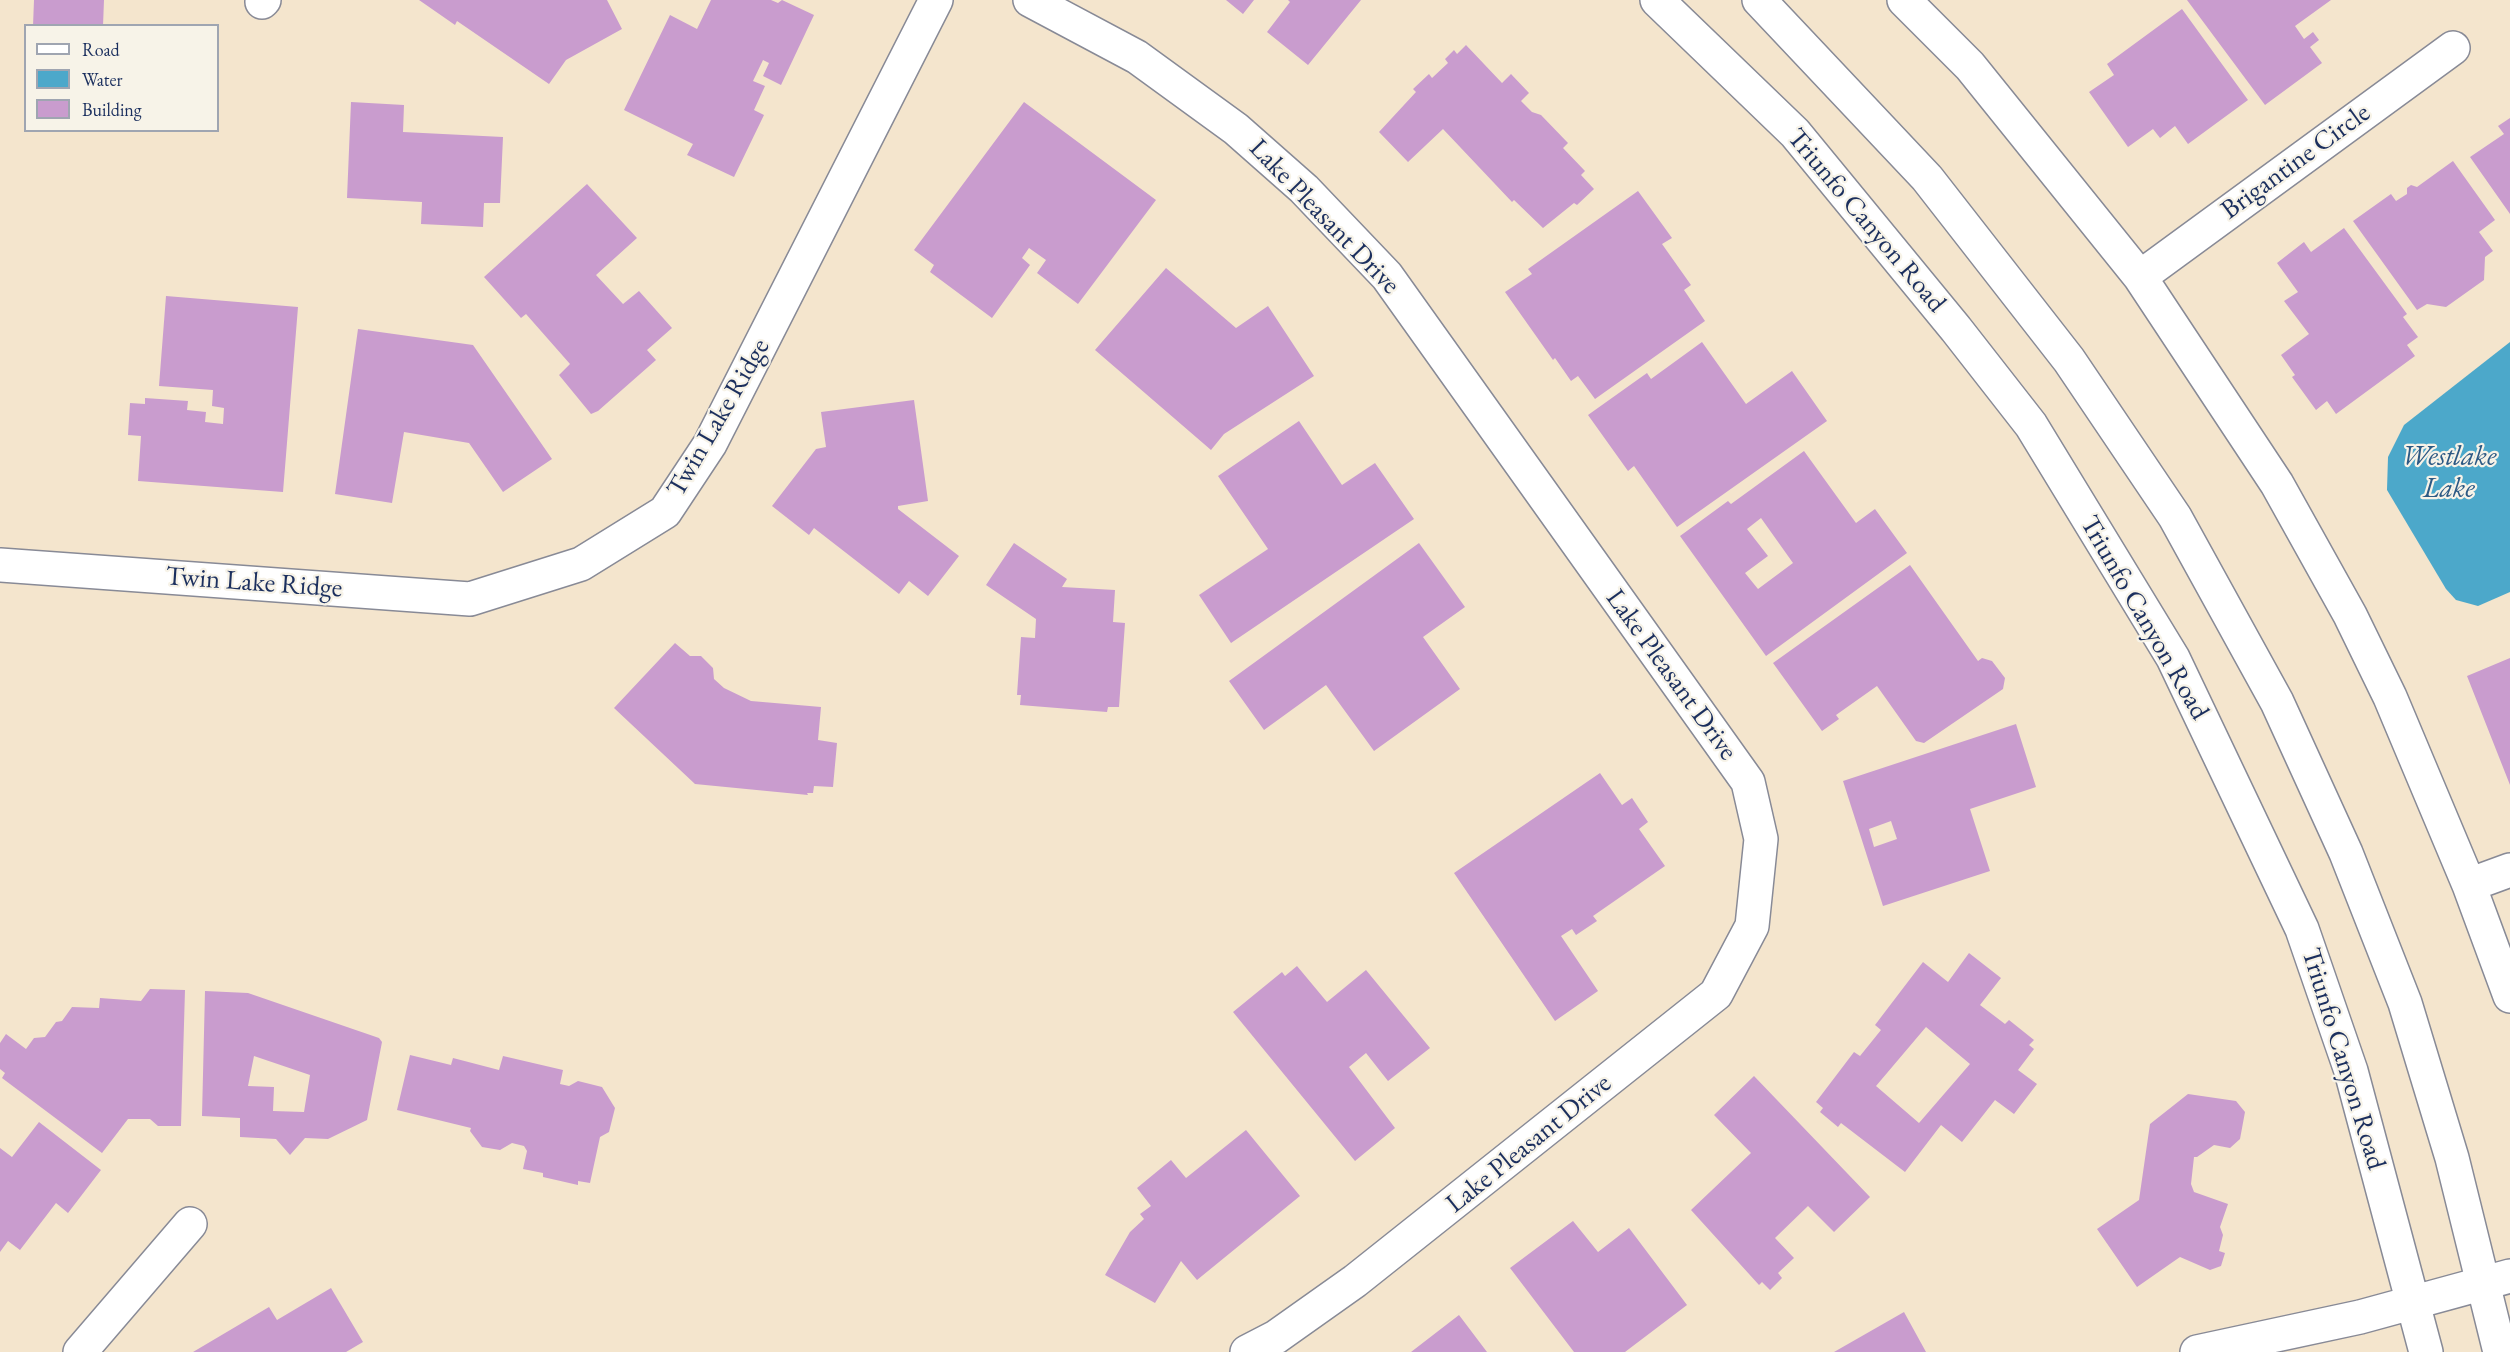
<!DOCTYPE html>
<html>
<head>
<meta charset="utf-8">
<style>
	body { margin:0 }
	#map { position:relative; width:2510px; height:1352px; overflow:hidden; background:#f4e5cd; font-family:"EB Garamond",serif }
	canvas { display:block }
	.legend { position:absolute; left:24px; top:24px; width:195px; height:108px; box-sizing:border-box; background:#f7f3e8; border:2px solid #9fa5b1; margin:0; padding:8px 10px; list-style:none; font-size:18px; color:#1b2f5e }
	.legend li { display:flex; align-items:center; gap:12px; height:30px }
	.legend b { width:30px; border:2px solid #9fa5b1 }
</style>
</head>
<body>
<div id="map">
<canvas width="2510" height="1352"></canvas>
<ul class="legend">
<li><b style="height:8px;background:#fff"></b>Road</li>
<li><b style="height:16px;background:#4ca8ca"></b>Water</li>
<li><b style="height:16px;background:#c99cce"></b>Building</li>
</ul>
</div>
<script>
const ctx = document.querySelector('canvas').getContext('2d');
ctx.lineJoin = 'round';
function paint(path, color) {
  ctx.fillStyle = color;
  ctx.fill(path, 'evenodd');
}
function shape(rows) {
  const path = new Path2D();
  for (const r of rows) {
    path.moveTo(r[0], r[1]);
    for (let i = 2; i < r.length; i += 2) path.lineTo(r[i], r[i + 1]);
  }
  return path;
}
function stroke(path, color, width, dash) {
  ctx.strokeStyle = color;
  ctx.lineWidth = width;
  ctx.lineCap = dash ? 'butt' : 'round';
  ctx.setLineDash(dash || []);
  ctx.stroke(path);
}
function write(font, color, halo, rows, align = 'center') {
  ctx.font = font + ' "EB Garamond",serif';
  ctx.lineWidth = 4.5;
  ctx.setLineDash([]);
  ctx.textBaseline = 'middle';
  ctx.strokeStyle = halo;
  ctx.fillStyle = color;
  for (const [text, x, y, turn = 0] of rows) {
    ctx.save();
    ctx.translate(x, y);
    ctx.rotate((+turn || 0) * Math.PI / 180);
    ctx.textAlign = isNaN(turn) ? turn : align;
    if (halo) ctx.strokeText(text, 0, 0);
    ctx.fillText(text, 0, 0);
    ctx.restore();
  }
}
paint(shape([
	[2510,342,2510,592,2478,606,2456,600,2446,589,2387,490,2388,457,2404,425]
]), '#4ca8ca');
paint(shape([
	[34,0,104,0,103,26,33,26],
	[419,0,607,0,622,29,566,60,549,84,457,21,455,25],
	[711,0,771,0,778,3,782,0,814,15,781,85,763,76,769,63,763,60,753,81,765,86,754,110,764,115,734,177,687,155,693,144,624,110,670,15,697,29],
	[1226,0,1254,0,1243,14],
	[1288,0,1361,0,1308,65,1267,32,1290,2],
	[2187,0,2331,0,2295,26,2304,39,2313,32,2319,40,2310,47,2322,63,2265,105],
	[2182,9,2248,100,2188,144,2175,126,2160,138,2153,129,2128,147,2089,92,2114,75,2107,64],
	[1466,45,1502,83,1511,74,1529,93,1521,101,1532,112,1541,115,1568,143,1563,148,1585,171,1581,175,1594,189,1577,205,1574,203,1543,228,1514,200,1512,202,1443,129,1408,162,1379,132,1416,92,1413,89,1429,74,1432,78,1448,63,1445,59,1454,50,1457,54],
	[351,102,404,105,403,132,503,137,500,203,484,203,483,227,421,224,422,202,347,198],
	[1024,102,1156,200,1078,304,1037,273,1046,260,1029,248,1022,258,1030,265,992,318,930,272,934,265,914,250],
	[2510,118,2510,214,2470,157,2504,134,2498,126],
	[2453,161,2495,220,2479,232,2493,251,2485,257,2484,280,2446,307,2427,304,2417,310,2353,221,2391,194,2396,201,2407,194,2407,188,2411,185,2417,187],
	[587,184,637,238,596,275,623,304,639,291,672,328,647,350,656,360,598,411,591,414,559,375,570,364,526,314,521,318,484,277],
	[1638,191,1672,238,1662,244,1691,285,1684,290,1705,321,1595,399,1578,376,1571,381,1555,358,1553,360,1505,292,1532,274,1528,269],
	[2344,228,2407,314,2403,317,2418,337,2407,345,2415,356,2336,414,2327,401,2316,410,2292,377,2295,375,2281,355,2309,334,2284,301,2298,292,2277,263,2304,242,2311,252],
	[1166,268,1236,328,1268,306,1314,376,1224,434,1211,450,1095,350],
	[166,296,298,307,283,492,138,481,141,436,128,435,130,403,145,404,145,398,188,401,187,410,206,412,205,422,223,424,224,408,212,406,213,390,159,386],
	[358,329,473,345,552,459,503,492,469,443,404,432,392,503,335,494],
	[1702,342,1746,404,1792,371,1827,421,1677,527,1634,466,1628,471,1588,415,1647,373,1651,379],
	[914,400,928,501,898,506,898,509,959,556,928,596,909,581,899,594,814,528,809,535,772,506,816,449,826,447,821,412],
	[1299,421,1342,485,1375,463,1414,519,1231,643,1199,595,1268,549,1218,476],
	[1804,451,1856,523,1875,509,1907,553,1766,656,1680,536,1728,501,1731,504],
	[1761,518,1793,563,1758,589,1745,573,1768,556,1747,529],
	[1014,543,1067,579,1062,587,1115,590,1113,622,1125,623,1119,707,1108,707,1107,712,1020,705,1021,695,1017,695,1021,637,1035,638,1036,619,986,585],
	[1419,543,1465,607,1423,637,1460,689,1374,751,1326,685,1264,730,1229,681],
	[1910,565,1978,661,1982,658,1992,661,2005,678,2003,689,1924,743,1916,741,1877,686,1836,715,1839,719,1822,731,1773,663],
	[675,643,690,656,701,656,713,668,714,679,724,688,751,701,821,707,818,740,837,743,833,787,814,786,813,793,807,793,808,795,695,784,614,708],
	[2510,658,2510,785,2467,676],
	[2016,724,2036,787,1970,809,1990,871,1883,906,1843,781],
	[1891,821,1897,839,1874,847,1869,829],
	[1600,773,1622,805,1632,798,1648,822,1639,829,1665,866,1593,916,1597,921,1576,935,1572,929,1561,936,1598,991,1555,1021,1454,873],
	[1969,953,2001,978,1980,1005,2005,1024,2009,1020,2034,1040,2029,1045,2034,1049,2018,1070,2037,1084,2014,1114,1995,1100,1962,1142,1941,1125,1905,1172,1841,1123,1838,1127,1820,1112,1823,1108,1816,1102,1854,1052,1860,1056,1881,1030,1875,1025,1923,962,1948,982],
	[1926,1027,1970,1064,1919,1123,1876,1086],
	[1297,966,1327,1002,1366,970,1430,1048,1388,1081,1366,1053,1349,1067,1395,1128,1355,1161,1233,1012,1282,972,1285,976],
	[150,989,185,990,181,1126,158,1126,150,1119,128,1119,102,1153,2,1078,5,1073,0,1069,0,1043,6,1034,26,1049,34,1038,45,1037,56,1022,62,1021,72,1007,99,1008,100,998,141,1001],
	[205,991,248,993,379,1038,382,1042,367,1120,328,1139,305,1138,290,1155,276,1139,240,1137,240,1118,202,1116],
	[254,1056,310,1075,304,1112,273,1111,274,1087,248,1086],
	[410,1055,451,1065,453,1058,499,1070,503,1056,563,1070,560,1084,569,1086,578,1081,602,1087,615,1108,609,1132,600,1137,590,1183,578,1181,578,1185,543,1177,543,1173,523,1169,527,1151,524,1146,512,1143,500,1150,482,1147,470,1131,471,1128,397,1110],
	[1754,1076,1870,1197,1834,1232,1808,1206,1775,1238,1794,1258,1778,1273,1782,1278,1770,1290,1762,1282,1759,1285,1691,1210,1751,1153,1714,1115],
	[2188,1094,2236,1101,2245,1112,2240,1139,2230,1148,2214,1145,2197,1157,2194,1157,2191,1184,2194,1192,2228,1204,2220,1227,2223,1235,2219,1251,2225,1253,2221,1266,2210,1270,2180,1257,2137,1287,2097,1229,2139,1200,2150,1124],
	[39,1122,101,1170,68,1213,56,1203,20,1250,8,1241,0,1252,0,1148,12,1157],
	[1246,1130,1300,1196,1197,1280,1181,1261,1155,1303,1105,1275,1130,1232,1144,1219,1140,1214,1151,1206,1137,1188,1171,1160,1186,1178],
	[1573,1221,1598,1252,1629,1228,1687,1305,1625,1352,1574,1352,1510,1268],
	[331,1288,363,1342,346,1352,193,1352,269,1307,277,1320],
	[1904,1312,1926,1352,1834,1352],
	[1459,1315,1487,1352,1411,1352]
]), '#c99cce');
const minor = shape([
	[1030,0,1137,57,1236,129,1304,189,1387,276,1748,782,1761,839,1752,926,1716,994,1355,1281,1276,1337,1247,1352],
	[1657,0,1795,133,1956,329,2031,425,2173,658,2302,929,2351,1071,2426,1352],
	[1759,0,1927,178,2069,360,2175,517,2277,702,2346,853,2405,1003,2452,1158,2500,1352],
	[1904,0,1970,66,2140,277,2277,484,2350,615,2390,697,2469,885,2510,996],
	[262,2,264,0],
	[2140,277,2453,48],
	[0,565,470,599,581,564,665,512,710,444,936,0],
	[2469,885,2510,870],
	[80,1352,190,1224],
	[2197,1352,2360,1317,2510,1276]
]);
stroke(minor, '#888a96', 36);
stroke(minor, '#fff', 33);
write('27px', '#1b2f5e', '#f7f3e8', [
	["Brigantine Circle",2296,162,-36],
	["Lake Pleasant Drive",1324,217,46],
	["Triunfo Canyon Road",1866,221,50],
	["Twin Lake Ridge",719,418,-60],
	["Twin Lake Ridge",254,583,4],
	["Triunfo Canyon Road",2144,618,60],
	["Lake Pleasant Drive",1671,675,54],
	["Triunfo Canyon Road",2343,1059,73],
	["Lake Pleasant Drive",1529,1144,-39]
]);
write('italic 28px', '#2c5984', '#f7f3e8', [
	["Westlake",2449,457],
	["Lake",2449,489]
]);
</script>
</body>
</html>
